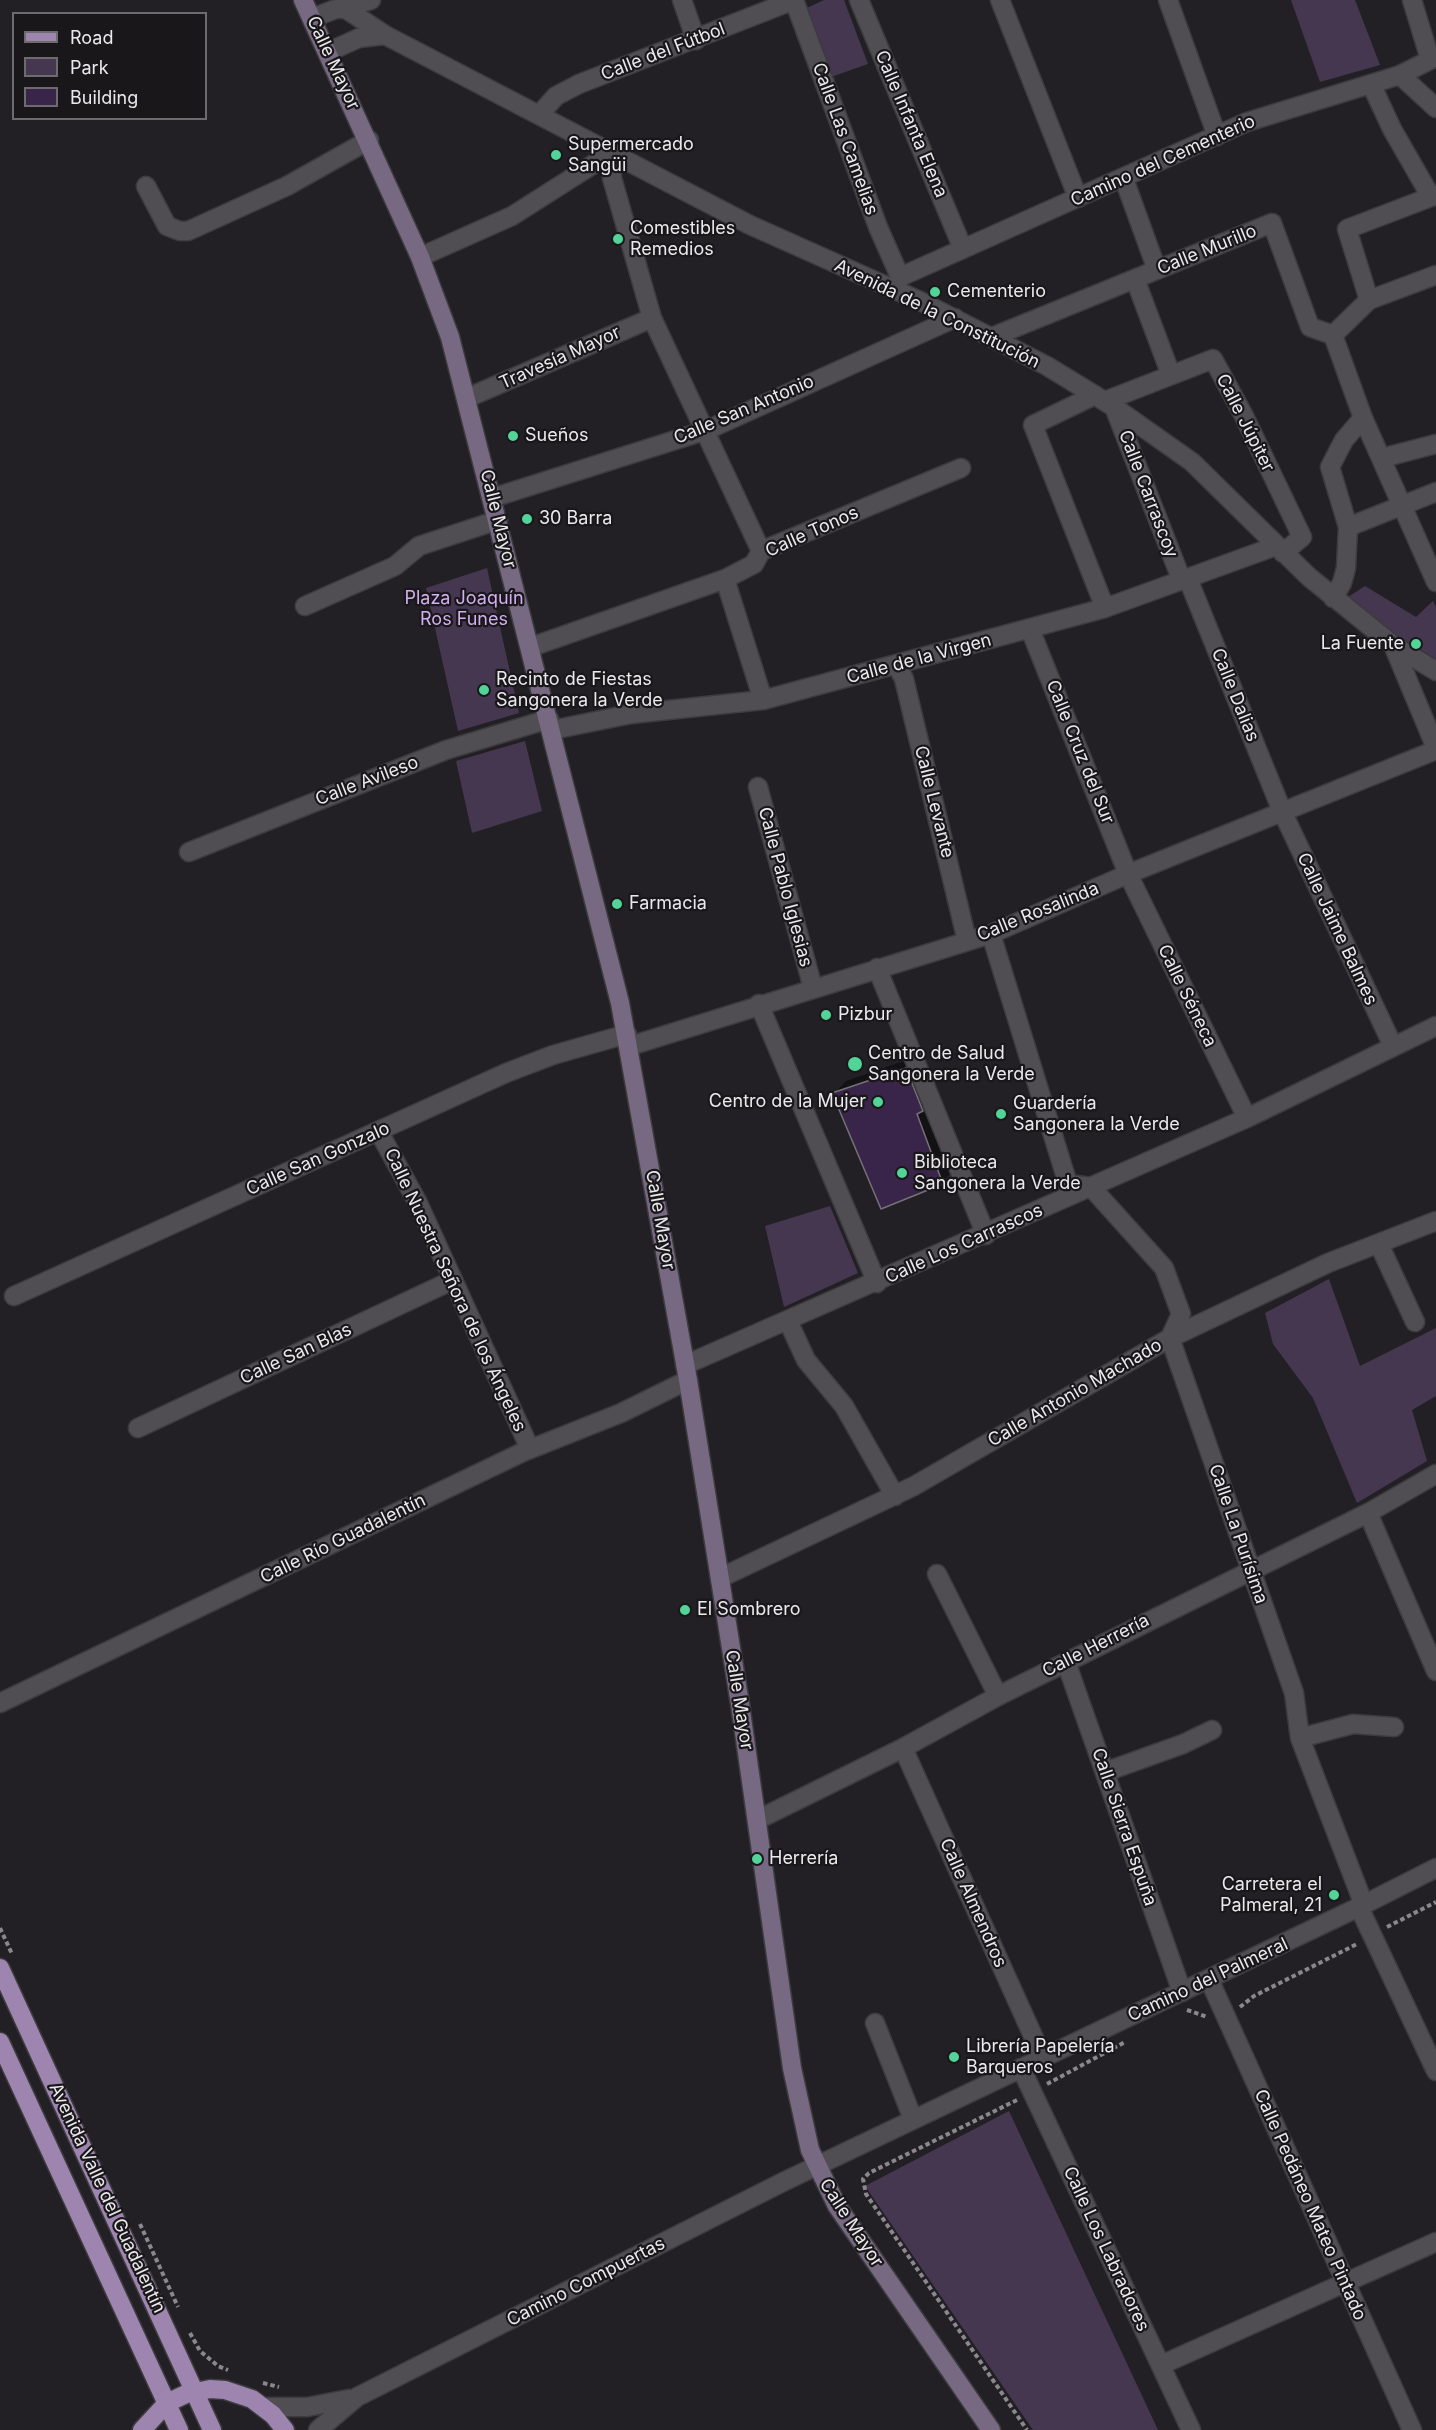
<!DOCTYPE html>
<html>
<head>
<meta charset="utf-8">
<style>
	body { margin:0 }
	#map { position:relative; width:1436px; height:2430px; overflow:hidden; background:#222024; font-family:Inter,sans-serif }
	canvas { display:block }
	.legend { position:absolute; left:12px; top:12px; width:195px; height:108px; box-sizing:border-box; background:#19171a; border:2px solid #6d6b6e; margin:0; padding:8px 10px; list-style:none; font-size:18px; color:#eae9ec }
	.legend li { display:flex; align-items:center; gap:12px; height:30px }
	.legend b { width:30px; border:2px solid #6d6b6e }
</style>
</head>
<body>
<div id="map">
<canvas width="1436" height="2430"></canvas>
<ul class="legend">
<li><b style="height:8px;background:#9d85b0"></b>Road</li>
<li><b style="height:16px;background:#453750"></b>Park</li>
<li><b style="height:16px;background:#3a254a"></b>Building</li>
</ul>
</div>
<script>
const ctx = document.querySelector('canvas').getContext('2d');
ctx.lineJoin = 'round';
function paint(path, color) {
  ctx.fillStyle = color;
  ctx.fill(path, 'evenodd');
}
function shape(rows) {
  const path = new Path2D();
  for (const r of rows) {
    path.moveTo(r[0], r[1]);
    for (let i = 2; i < r.length; i += 2) path.lineTo(r[i], r[i + 1]);
  }
  return path;
}
function stroke(path, color, width, dash) {
  ctx.strokeStyle = color;
  ctx.lineWidth = width;
  ctx.lineCap = dash ? 'butt' : 'round';
  ctx.setLineDash(dash || []);
  ctx.stroke(path);
}
function write(font, color, halo, rows, align = 'center') {
  ctx.font = font + ' Inter,sans-serif';
  ctx.lineWidth = 4.5;
  ctx.setLineDash([]);
  ctx.textBaseline = 'middle';
  ctx.strokeStyle = halo;
  ctx.fillStyle = color;
  for (const [text, x, y, turn = 0] of rows) {
    ctx.save();
    ctx.translate(x, y);
    ctx.rotate((+turn || 0) * Math.PI / 180);
    ctx.textAlign = isNaN(turn) ? turn : align;
    if (halo) ctx.strokeText(text, 0, 0);
    ctx.fillText(text, 0, 0);
    ctx.restore();
  }
}
paint(shape([
	[824,0,844,0,868,64,831,77,807,8],
	[1291,0,1355,0,1380,65,1320,82],
	[487,568,519,713,458,731,426,588],
	[1365,586,1416,617,1433,601,1436,607,1436,659,1393,633,1348,597],
	[525,741,542,811,472,833,456,761],
	[830,1206,858,1273,784,1307,765,1226],
	[1329,1279,1360,1366,1436,1328,1436,1396,1412,1410,1427,1461,1357,1503,1313,1398,1273,1344,1265,1313],
	[1009,2111,1158,2430,1033,2430,865,2186]
]), '#453750');
paint(shape([
	[918,1056,954,1170,942,1182,834,1094,846,1081]
]), '#0007');
const building = shape([
	[906,1068,923,1111,917,1114,943,1184,881,1209,832,1093,906,1068]
]);
paint(building, '#3a254a');
stroke(building, '#757277', 1.5);
const street = shape([
	[682,0,696,40],
	[794,0,878,227,900,277],
	[859,0,963,249],
	[1000,0,1078,198],
	[1168,0,1217,136],
	[1412,0,1430,59],
	[341,8,371,0],
	[312,18,336,9,346,9,385,35,750,225,920,301,1047,366,1114,407,1192,462,1309,577,1393,645,1436,671],
	[328,52,359,38,385,35],
	[1400,75,1436,108],
	[1371,84,1392,129,1431,197],
	[539,115,556,96,579,84,794,0],
	[611,153,612,178,652,318,761,551],
	[1124,179,1157,270],
	[146,186,167,226,180,231,188,231,287,186,369,140],
	[420,257,512,216,611,153],
	[1135,279,1171,375],
	[895,289,900,277,1247,122,1400,75,1436,57],
	[1369,300,1347,229,1436,195],
	[1333,335,1369,300,1436,275],
	[992,337,1272,223,1310,327,1333,335,1363,418,1436,582],
	[1095,395,1033,425,1105,608],
	[467,398,652,318],
	[1105,401,1213,359,1244,416,1302,537,1283,553],
	[1114,407,1182,581],
	[1382,458,1436,444],
	[492,498,707,430,955,318],
	[1348,527,1330,467,1344,440,1363,418],
	[725,579,763,700],
	[1188,579,1282,811,1393,1046],
	[1333,598,1342,583,1346,568,1348,527,1436,492],
	[305,606,395,566,419,546,498,520],
	[1030,629,1128,874,1247,1118],
	[1393,645,1436,748],
	[531,647,725,579,754,564,761,551,961,468],
	[897,665,904,679,967,941],
	[552,730,631,714,763,700,1105,608,1276,546],
	[758,787,813,988],
	[189,852,446,750,549,719],
	[991,934,1068,1184,1091,1187,1164,1268,1181,1314,1170,1338,1294,1693,1300,1738,1364,1905],
	[877,968,986,1235],
	[759,1004,877,1283],
	[630,1046,991,934,1128,874,1436,750],
	[379,1132,418,1203,530,1449],
	[1379,1244,1415,1322],
	[14,1296,506,1073,553,1055,627,1034],
	[788,1321,806,1360,844,1406,895,1496],
	[685,1365,1247,1118,1436,1026],
	[138,1428,453,1280],
	[1368,1513,1436,1671],
	[937,1574,998,1696],
	[720,1578,914,1486,1170,1338,1328,1263,1436,1221],
	[1066,1662,1182,1992],
	[0,1703,523,1452,621,1413,688,1380],
	[1300,1738,1353,1724,1394,1727],
	[903,1748,1043,2058],
	[1105,1772,1183,1744,1212,1730],
	[757,1820,903,1748,998,1696,1368,1513,1436,1474],
	[1359,1907,1436,2071],
	[1209,1979,1412,2430],
	[875,2023,913,2119],
	[1021,2068,1191,2430],
	[1161,2365,1436,2242],
	[265,2407,307,2407,349,2399],
	[318,2430,357,2397,785,2181,1359,1907,1436,1868]
]);
const secondary = shape([
	[303,0,420,257,450,337,620,1003,688,1380,740,1704,792,2068,810,2150,837,2206,991,2430]
]);
const primary = shape([
	[0,1968,212,2430],
	[0,2042,179,2430],
	[142,2430,167,2403,186,2394,210,2389,225,2390,252,2399,273,2415,285,2430]
]);
stroke(street, '#3c3b3e', 21);
stroke(secondary, '#3c3b3e', 21);
stroke(primary, '#3c3b3e', 21);
stroke(shape([
	[1387,1927,1436,1902],
	[0,1928,12,1954],
	[1240,2007,1254,1996,1357,1944],
	[1187,2010,1207,2017],
	[1047,2084,1125,2042],
	[1017,2100,869,2173,863,2179,866,2194,1027,2430],
	[140,2224,178,2307],
	[190,2333,200,2351,218,2366,228,2370],
	[263,2383,279,2387]
]), '#8a888c', 4, [4.5, 3]);
stroke(street, '#514e53', 18);
stroke(secondary, '#776982', 18);
stroke(primary, '#9d85b0', 18);
for (const [x, y, r, color] of [
	[556,155,6,"#52d397"],
	[618,239,6,"#52d397"],
	[935,292,6,"#52d397"],
	[513,436,6,"#52d397"],
	[527,519,6,"#52d397"],
	[1416,644,6,"#52d397"],
	[484,690,6,"#52d397"],
	[617,904,6,"#52d397"],
	[826,1015,6,"#52d397"],
	[855,1064,8,"#52d397"],
	[878,1102,6,"#52d397"],
	[1001,1114,6,"#52d397"],
	[902,1173,6,"#52d397"],
	[685,1610,6,"#52d397"],
	[757,1859,6,"#52d397"],
	[1334,1895,6,"#52d397"],
	[954,2057,6,"#52d397"]
]) {
  const dot = new Path2D();
  dot.arc(x, y, r, 0, 2 * Math.PI);
  ctx.fillStyle = color;
  ctx.fill(dot);
  stroke(dot, '#19171a', 2);
}
write('18px', '#eae9ec', '#19171a', [
	["Calle del Fútbol",663,52,-21],
	["Calle Mayor",333,63,65],
	["Calle Infanta Elena",911,124,67],
	["Calle Las Camelias",845,139,70],
	["Camino del Cementerio",1163,161,-24],
	["Calle Murillo",1207,250,-22],
	["Avenida de la Constitución",937,314,26],
	["Travesía Mayor",560,358,-24],
	["Calle San Antonio",744,410,-23],
	["Calle Júpiter",1245,423,63],
	["Calle Carrascoy",1148,494,69],
	["Calle Mayor",498,519,76],
	["Calle Tonos",812,532,-24],
	["Calle de la Virgen",919,659,-15],
	["Calle Dalias",1235,695,68],
	["Calle Cruz del Sur",1080,752,68],
	["Calle Avileso",367,781,-21],
	["Calle Levante",934,802,76],
	["Calle Pablo Iglesias",785,887,75],
	["Calle Rosalinda",1038,912,-22],
	["Calle Jaime Balmes",1337,929,65],
	["Calle Séneca",1187,996,64],
	["Calle San Gonzalo",318,1159,-24],
	["Calle Mayor",660,1220,80],
	["Calle Los Carrascos",964,1244,-24],
	["Calle Nuestra Señora de los Ángeles",455,1290,65],
	["Calle San Blas",296,1354,-25],
	["Calle Antonio Machado",1075,1393,-30],
	["Calle La Purísima",1238,1534,71],
	["Calle Río Guadalentín",343,1539,-26],
	["Calle Herrería",1096,1646,-27],
	["Calle Mayor",739,1700,81],
	["Calle Sierra Espuña",1124,1827,71],
	["Calle Almendros",973,1903,66],
	["Camino del Palmeral",1208,1980,-25],
	["Avenida Valle del Guadalentín",107,2198,65],
	["Calle Pedáneo Mateo Pintado",1310,2205,66],
	["Calle Mayor",851,2223,57],
	["Calle Los Labradores",1106,2249,65],
	["Camino Compuertas",586,2282,-27]
]);
write('18px', '#eae9ec', '#19171a', [
	["Supermercado",568,145],
	["Sangüi",568,166],
	["Comestibles",630,229],
	["Remedios",630,250],
	["Cementerio",947,292],
	["Sueños",525,436],
	["30 Barra",539,519],
	["La Fuente",1404,644,"right"],
	["Recinto de Fiestas",496,680],
	["Sangonera la Verde",496,701],
	["Farmacia",629,904],
	["Pizbur",838,1015],
	["Centro de Salud",868,1054],
	["Sangonera la Verde",868,1075],
	["Centro de la Mujer",866,1102,"right"],
	["Guardería",1013,1104],
	["Sangonera la Verde",1013,1125],
	["Biblioteca",914,1163],
	["Sangonera la Verde",914,1184],
	["El Sombrero",697,1610],
	["Herrería",769,1859],
	["Carretera el",1322,1885,"right"],
	["Palmeral, 21",1322,1906,"right"],
	["Librería Papelería",966,2047],
	["Barqueros",966,2068]
], 'left');
write('18px', '#d3aef0', '#19171a', [
	["Plaza Joaquín",464,599],
	["Ros Funes",464,620]
]);
</script>
</body>
</html>
